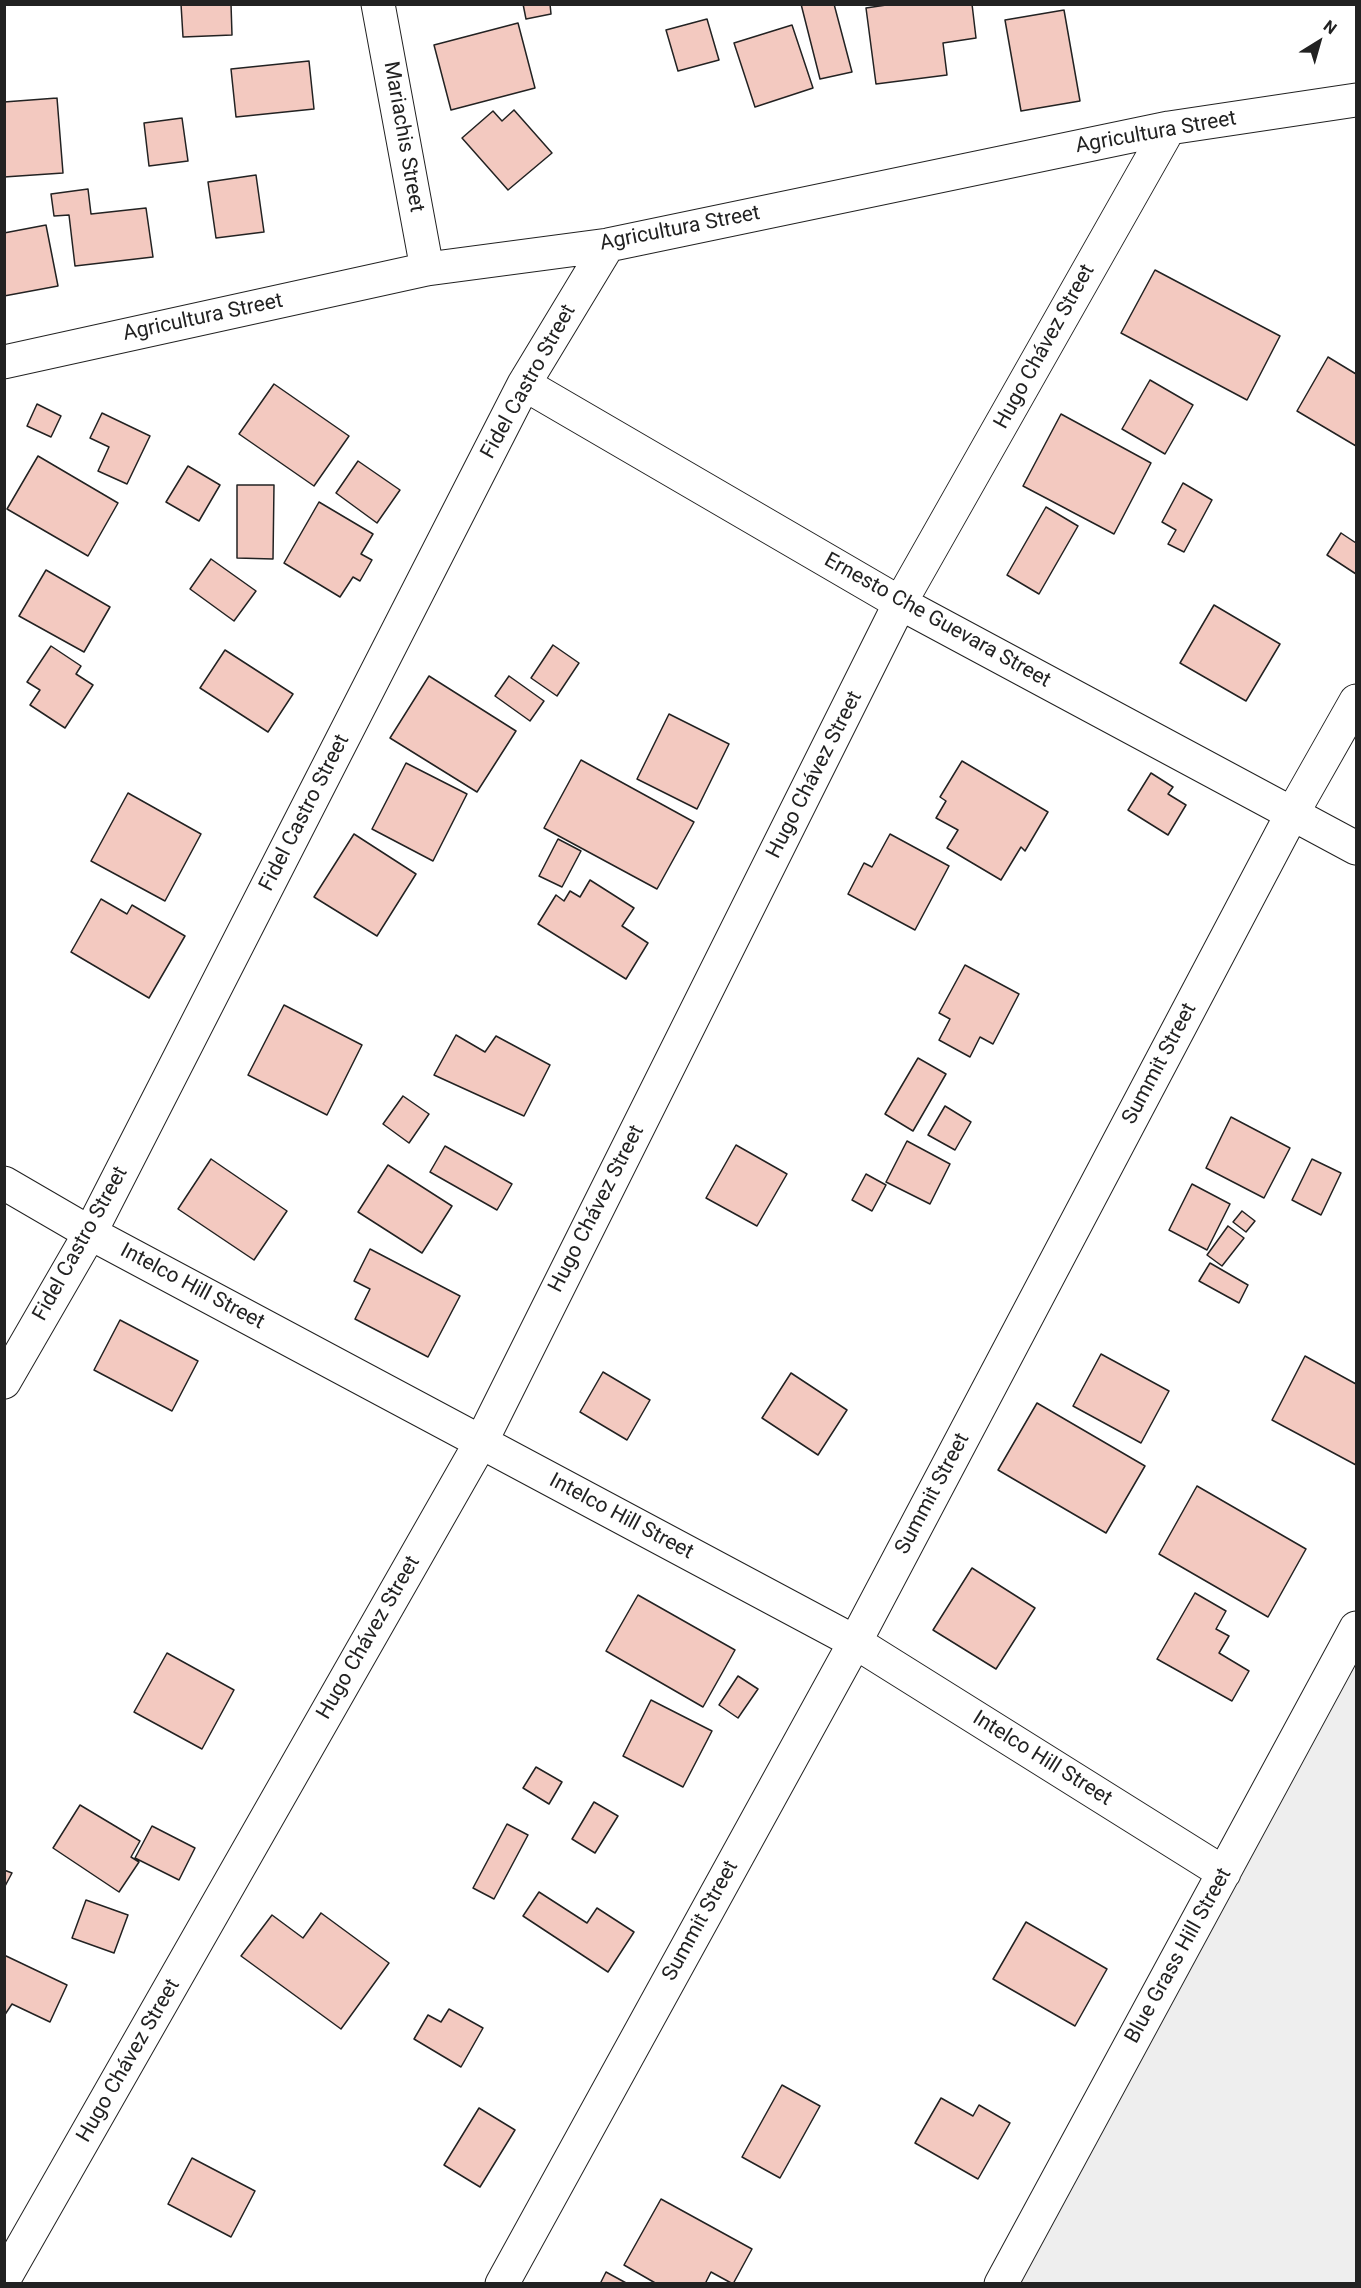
<!DOCTYPE html>
<html>
<head>
<meta charset="utf-8">
<style>
	body { margin:0 }
	#map { position:relative; width:1361px; height:2288px; overflow:hidden; background:#fff; font-family:Roboto,sans-serif }
	canvas { display:block }
	.frame { position:absolute; inset:0; border:6px solid #222; pointer-events:none }
	.north { position:absolute; left:1289px; top:12px; width:60px; height:60px; -webkit-text-stroke:4px #fff; paint-order:stroke; rotate:37deg; font-size:16px; font-weight:700; line-height:24px; text-align:center; color:#222 }
	.north::after { content:''; display:block; margin:auto; width:21px; height:27px; background:#222; clip-path:polygon(50% 0,100% 100%,50% 72%,0 100%) }
</style>
</head>
<body>
<div id="map">
<canvas width="1361" height="2288"></canvas>
<div class="frame"></div>
<div class="north">N</div>
</div>
<script>
const ctx = document.querySelector('canvas').getContext('2d');
ctx.lineJoin = 'round';
function paint(path, color) {
  ctx.fillStyle = color;
  ctx.fill(path, 'evenodd');
}
function shape(rows) {
  const path = new Path2D();
  for (const r of rows) {
    path.moveTo(r[0], r[1]);
    for (let i = 2; i < r.length; i += 2) path.lineTo(r[i], r[i + 1]);
  }
  return path;
}
function stroke(path, color, width, dash) {
  ctx.strokeStyle = color;
  ctx.lineWidth = width;
  ctx.lineCap = dash ? 'butt' : 'round';
  ctx.setLineDash(dash || []);
  ctx.stroke(path);
}
function write(font, color, halo, rows, align = 'center') {
  ctx.font = font + ' Roboto,sans-serif';
  ctx.lineWidth = 4.5;
  ctx.setLineDash([]);
  ctx.textBaseline = 'middle';
  ctx.strokeStyle = halo;
  ctx.fillStyle = color;
  for (const [text, x, y, turn = 0] of rows) {
    ctx.save();
    ctx.translate(x, y);
    ctx.rotate((+turn || 0) * Math.PI / 180);
    ctx.textAlign = isNaN(turn) ? turn : align;
    if (halo) ctx.strokeText(text, 0, 0);
    ctx.fillText(text, 0, 0);
    ctx.restore();
  }
}
const green = shape([
	[1356,1643,1356,2283,1004,2283,1356,1643]
]);
paint(green, '#eee');
stroke(green, '#6f6f6f', 1.5);
const building = shape([
	[181,4,231,4,232,35,183,37,181,4],
	[523,4,550,4,551,14,526,19,523,4],
	[801,4,834,4,852,72,820,79,801,4],
	[893,4,972,4,976,38,943,43,947,75,876,84,866,8,893,4],
	[1064,10,1080,101,1021,111,1005,20,1064,10],
	[707,19,719,60,678,71,666,30,707,19],
	[518,23,535,88,451,110,434,45,518,23],
	[792,25,813,88,755,107,734,43,792,25],
	[309,61,314,109,236,117,231,69,309,61],
	[57,98,63,173,4,177,4,102,57,98],
	[514,110,552,153,508,190,462,138,493,111,502,121,514,110],
	[182,118,188,161,149,166,144,123,182,118],
	[256,175,264,232,216,238,208,182,256,175],
	[88,189,91,214,146,208,153,257,75,266,69,215,54,216,51,194,88,189],
	[46,225,58,286,4,296,4,233,46,225],
	[1155,270,1280,336,1247,400,1121,333,1155,270],
	[1328,357,1356,374,1356,446,1297,411,1328,357],
	[1150,380,1193,405,1165,454,1122,429,1150,380],
	[274,384,349,436,314,486,239,434,274,384],
	[37,404,61,416,51,437,27,426,37,404],
	[102,413,150,436,127,484,98,471,109,447,90,438,102,413],
	[1061,414,1151,463,1114,534,1023,486,1061,414],
	[38,456,118,503,88,556,7,509,38,456],
	[358,461,400,490,377,523,336,493,358,461],
	[188,466,220,485,199,521,166,502,188,466],
	[1183,483,1212,500,1184,552,1168,544,1176,530,1162,522,1183,483],
	[237,485,274,485,273,559,237,558,237,485],
	[319,502,373,534,361,554,372,560,360,581,353,577,340,597,284,563,319,502],
	[1046,507,1078,526,1039,594,1007,575,1046,507],
	[1341,533,1356,543,1356,574,1327,555,1341,533],
	[211,559,256,591,234,621,190,589,211,559],
	[46,570,110,607,84,652,19,616,46,570],
	[1214,605,1280,644,1246,701,1180,663,1214,605],
	[553,645,579,663,557,696,531,678,553,645],
	[51,646,81,666,76,674,93,685,65,728,30,705,40,690,27,682,51,646],
	[225,650,293,694,268,732,200,688,225,650],
	[429,676,516,731,477,792,390,738,429,676],
	[509,676,544,701,530,721,495,696,509,676],
	[669,714,729,744,697,809,637,779,669,714],
	[581,760,694,822,657,889,544,828,581,760],
	[962,761,1048,812,1025,851,1021,847,1001,880,947,848,958,830,936,818,946,801,940,797,962,761],
	[406,763,467,794,433,861,372,829,406,763],
	[1151,773,1173,787,1168,794,1186,805,1168,835,1128,810,1151,773],
	[128,793,201,834,165,901,91,861,128,793],
	[354,834,416,874,377,936,314,897,354,834],
	[890,834,949,866,915,930,848,894,864,863,872,867,890,834],
	[558,839,581,851,562,887,539,876,558,839],
	[590,880,634,908,622,926,648,943,626,979,538,924,556,895,564,901,570,891,580,897,590,880],
	[101,899,127,914,132,905,185,936,149,998,71,952,101,899],
	[965,965,1019,994,993,1044,980,1037,970,1057,939,1040,950,1019,939,1013,965,965],
	[284,1005,362,1045,327,1115,248,1075,284,1005],
	[456,1035,485,1052,496,1036,550,1065,524,1116,434,1075,456,1035],
	[918,1058,946,1074,913,1131,885,1114,918,1058],
	[403,1096,429,1114,409,1143,383,1124,403,1096],
	[945,1106,971,1122,955,1150,928,1135,945,1106],
	[1231,1117,1290,1148,1264,1198,1206,1168,1231,1117],
	[907,1141,950,1164,930,1204,886,1182,907,1141],
	[736,1145,787,1174,757,1226,706,1198,736,1145],
	[445,1146,512,1184,497,1210,430,1172,445,1146],
	[211,1159,287,1211,254,1260,178,1209,211,1159],
	[1312,1159,1341,1173,1321,1215,1292,1200,1312,1159],
	[388,1165,452,1206,422,1253,358,1212,388,1165],
	[866,1174,886,1185,872,1211,852,1200,866,1174],
	[1192,1184,1230,1204,1207,1250,1169,1230,1192,1184],
	[1242,1211,1255,1221,1246,1232,1233,1222,1242,1211],
	[1228,1226,1244,1238,1222,1266,1207,1255,1228,1226],
	[370,1249,460,1296,428,1357,355,1319,370,1289,354,1281,370,1249],
	[1210,1263,1248,1285,1239,1303,1199,1281,1210,1263],
	[120,1320,198,1361,172,1411,94,1370,120,1320],
	[1101,1354,1169,1391,1141,1443,1073,1406,1101,1354],
	[1305,1356,1356,1384,1356,1465,1272,1420,1305,1356],
	[603,1372,650,1400,627,1440,580,1412,603,1372],
	[791,1373,847,1410,818,1455,762,1418,791,1373],
	[1037,1403,1145,1466,1106,1533,998,1470,1037,1403],
	[1197,1486,1306,1549,1268,1617,1159,1554,1197,1486],
	[972,1568,1035,1608,996,1669,933,1630,972,1568],
	[1195,1593,1226,1611,1216,1629,1229,1636,1219,1653,1249,1671,1232,1701,1157,1659,1195,1593],
	[638,1595,735,1650,703,1707,606,1651,638,1595],
	[167,1653,234,1690,202,1749,134,1712,167,1653],
	[738,1676,758,1689,738,1718,719,1705,738,1676],
	[651,1700,712,1731,683,1787,623,1756,651,1700],
	[536,1767,562,1782,549,1804,523,1788,536,1767],
	[594,1802,618,1816,595,1853,572,1839,594,1802],
	[80,1805,140,1841,131,1857,139,1862,119,1892,53,1848,80,1805],
	[507,1824,528,1835,494,1899,473,1888,507,1824],
	[152,1826,195,1848,179,1880,135,1858,152,1826],
	[4,1870,12,1873,4,1888,4,1870],
	[539,1892,587,1923,597,1908,634,1932,608,1972,523,1916,539,1892],
	[86,1900,128,1915,114,1953,72,1938,86,1900],
	[321,1913,389,1963,341,2029,241,1956,272,1915,303,1938,321,1913],
	[1026,1922,1107,1969,1075,2026,993,1979,1026,1922],
	[4,1955,67,1985,50,2022,12,2004,4,2016,4,1955],
	[449,2009,483,2028,461,2067,414,2039,428,2015,441,2022,449,2009],
	[782,2085,820,2106,780,2178,742,2157,782,2085],
	[941,2098,973,2116,979,2105,1010,2123,978,2179,915,2143,941,2098],
	[479,2108,515,2130,480,2187,444,2165,479,2108],
	[192,2158,255,2191,231,2237,168,2204,192,2158],
	[661,2199,752,2249,733,2284,711,2272,705,2284,657,2284,624,2265,661,2199],
	[606,2272,628,2284,600,2284,606,2272]
]);
paint(building, '#f3c9c0');
stroke(building, '#222', 1.5);
const minor = shape([
	[378,4,427,269],
	[4,362,427,269,608,245,1169,128,1356,100],
	[524,384,900,603,1356,848],
	[4,1183,90,1233,855,1642,1224,1873],
	[4,1382,90,1233,524,384,608,245],
	[4,2279,481,1442,900,603,1169,128],
	[502,2284,855,1642,1292,814,1356,701],
	[1001,2284,1356,1628]
]);
stroke(minor, '#222', 35);
stroke(minor, '#fff', 33);
write('21px', '#222', '#fff', [
	["Agricultura Street",1156,133,-10],
	["Mariachis Street",403,137,80],
	["Agricultura Street",680,229,-11],
	["Agricultura Street",203,318,-12],
	["Hugo Chávez Street",1045,347,-61],
	["Fidel Castro Street",529,382,-61],
	["Ernesto Che Guevara Street",937,621,29],
	["Hugo Chávez Street",815,775,-63],
	["Fidel Castro Street",305,813,-63],
	["Summit Street",1160,1064,-62],
	["Hugo Chávez Street",597,1209,-63],
	["Fidel Castro Street",81,1244,-61],
	["Intelco Hill Street",192,1287,28],
	["Summit Street",933,1494,-62],
	["Intelco Hill Street",621,1517,28],
	["Hugo Chávez Street",369,1638,-60],
	["Intelco Hill Street",1042,1759,32],
	["Summit Street",701,1921,-61],
	["Blue Grass Hill Street",1179,1956,-61],
	["Hugo Chávez Street",129,2061,-60]
]);
</script>
</body>
</html>
